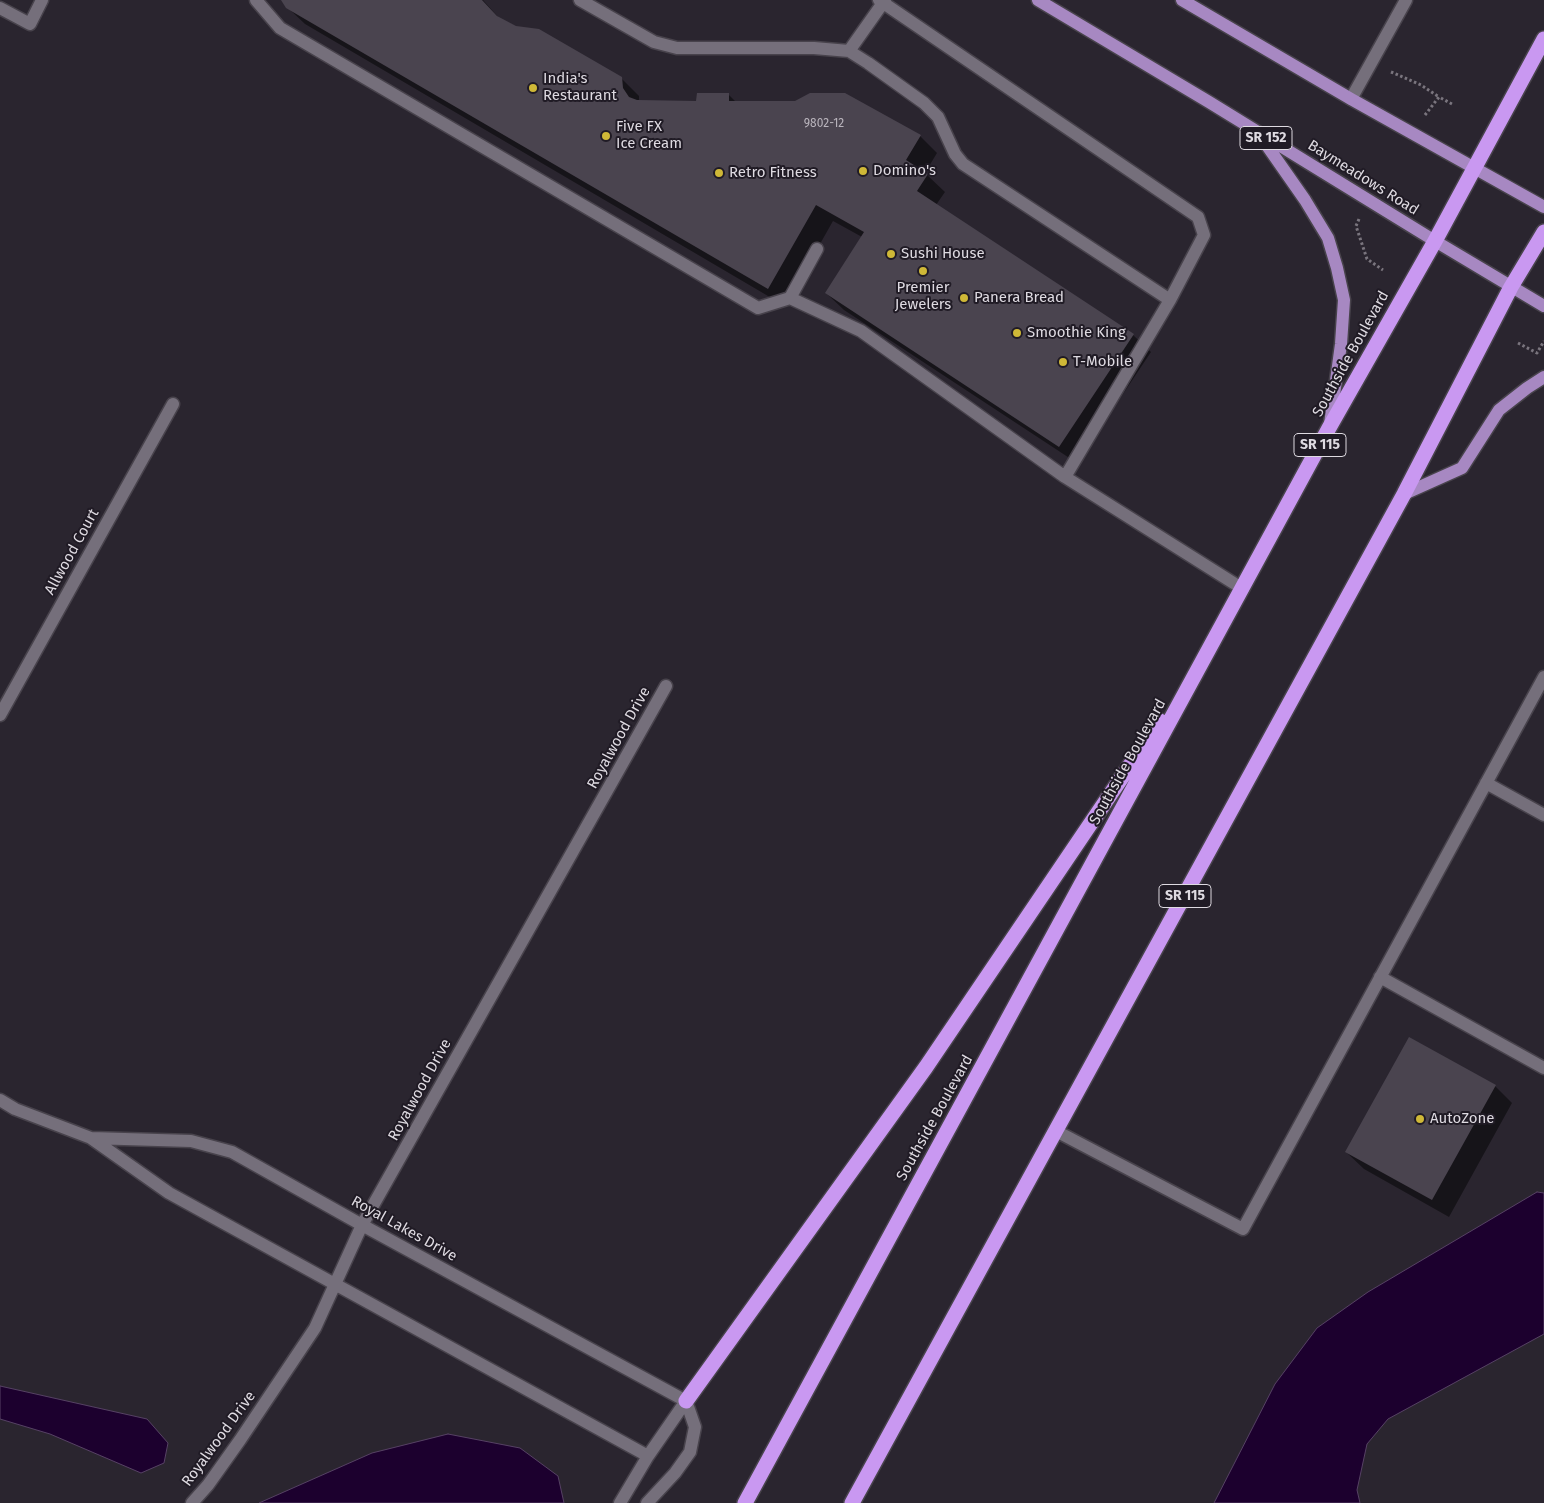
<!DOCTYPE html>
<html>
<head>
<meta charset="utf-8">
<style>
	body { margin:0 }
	canvas { display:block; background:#2a252f }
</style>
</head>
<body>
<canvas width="1544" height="1503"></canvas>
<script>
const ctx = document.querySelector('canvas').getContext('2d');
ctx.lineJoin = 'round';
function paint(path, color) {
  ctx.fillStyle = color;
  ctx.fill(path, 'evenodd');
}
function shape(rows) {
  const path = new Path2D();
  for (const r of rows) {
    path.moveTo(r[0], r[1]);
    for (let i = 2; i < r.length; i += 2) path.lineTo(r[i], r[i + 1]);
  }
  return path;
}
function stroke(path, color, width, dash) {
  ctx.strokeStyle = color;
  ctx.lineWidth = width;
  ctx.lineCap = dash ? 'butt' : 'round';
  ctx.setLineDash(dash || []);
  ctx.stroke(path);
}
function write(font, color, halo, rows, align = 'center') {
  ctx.font = font + ' "Fira Sans",sans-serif';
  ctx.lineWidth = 4;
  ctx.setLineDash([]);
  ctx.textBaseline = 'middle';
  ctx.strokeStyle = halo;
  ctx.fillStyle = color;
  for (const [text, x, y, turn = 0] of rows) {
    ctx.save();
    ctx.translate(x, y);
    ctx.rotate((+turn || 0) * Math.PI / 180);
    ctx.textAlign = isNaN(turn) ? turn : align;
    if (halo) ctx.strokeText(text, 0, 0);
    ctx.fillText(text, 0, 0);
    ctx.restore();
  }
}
const water = shape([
	[1537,1192,1544,1193,1544,1334,1388,1419,1367,1444,1357,1490,1360,1503,1214,1503,1275,1384,1317,1328,1368,1292,1537,1192],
	[0,1386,147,1419,168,1443,164,1463,141,1473,50,1434,0,1419,0,1386],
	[448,1434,520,1448,558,1476,564,1503,259,1503,372,1453,448,1434]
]);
paint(water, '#1c002e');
stroke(water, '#564164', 1);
paint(shape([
	[283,0,483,0,499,18,621,78,639,96,639,101,697,103,728,94,737,103,920,136,937,153,925,173,945,192,936,205,1133,335,1151,352,1077,463,844,310,826,293,862,237,833,221,785,306,305,24,287,7],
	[1495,1086,1512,1103,1449,1217,1364,1169,1346,1152]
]), '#0007');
paint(shape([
	[281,0,482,0,497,16,516,26,539,29,622,77,623,88,629,97,637,100,696,101,697,93,729,93,729,101,795,101,810,93,845,93,921,135,906,160,928,174,917,191,1134,334,1059,447,825,293,864,232,816,205,768,289,286,8],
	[1409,1037,1496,1085,1432,1200,1345,1152]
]), '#4a444f');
const minor = shape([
	[256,0,280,28,758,308,790,298],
	[580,0,654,42,677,48,814,48,849,51,868,63,924,103,938,117,955,154,963,164,1170,300],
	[879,0,1198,217,1204,235,1170,300,1065,477,1243,589],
	[0,8,30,24,42,0],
	[849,51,885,0],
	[1351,99,1406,0],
	[817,249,790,298,861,331,1065,477],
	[0,715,173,404],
	[1486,783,1544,815],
	[1380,977,1544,1068],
	[0,1100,15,1109,91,1138,169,1193,648,1456],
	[1056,1131,1243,1229,1544,677],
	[91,1138,191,1141,232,1152,362,1225,686,1401],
	[192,1503,208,1485,240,1440,315,1328,362,1225,666,686],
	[620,1503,648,1456,686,1401],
	[647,1503,675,1473,690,1452,695,1427,686,1401]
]);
const major = shape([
	[1038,0,1209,102,1435,241,1544,306],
	[1182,0,1351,99,1544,207],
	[1261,137,1305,200,1328,238,1337,268,1344,300,1341,344,1330,424],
	[1404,494,1462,468,1499,410,1527,388,1544,377]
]);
const highway = shape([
	[686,1401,926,1067,1160,721],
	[745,1503,1329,428,1435,241,1544,39],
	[852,1503,1404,494,1511,287,1544,232]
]);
stroke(minor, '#48434c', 15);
stroke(major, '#48434c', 15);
stroke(highway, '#48434c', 18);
stroke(shape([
	[1391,72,1421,85,1439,97],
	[1425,115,1439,97,1452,104],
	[1359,219,1356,226,1367,259,1383,270],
	[1518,343,1537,353,1544,341]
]), '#7a757e', 3, [2.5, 2.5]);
stroke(minor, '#756f7b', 12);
stroke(major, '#a788c2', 12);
stroke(highway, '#c998f1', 15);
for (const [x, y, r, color] of [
	[533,88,5,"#cfb837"],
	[606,136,5,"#cfb837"],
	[863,171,5,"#cfb837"],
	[719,173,5,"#cfb837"],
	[891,254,5,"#cfb837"],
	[923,271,5,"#cfb837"],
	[964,298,5,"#cfb837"],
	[1017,333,5,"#cfb837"],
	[1063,362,5,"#cfb837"],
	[1420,1119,5,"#cfb837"]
]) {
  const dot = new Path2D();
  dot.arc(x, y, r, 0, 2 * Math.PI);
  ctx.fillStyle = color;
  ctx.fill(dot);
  stroke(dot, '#201b25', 2);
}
write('12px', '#b9b4bc', null, [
	["9802-12",824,124]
]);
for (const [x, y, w] of [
	[1266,138,52],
	[1320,445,52],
	[1185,896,52]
]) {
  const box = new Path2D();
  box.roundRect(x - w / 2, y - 11.5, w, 23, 4);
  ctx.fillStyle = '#201b25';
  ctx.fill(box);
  stroke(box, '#dedae1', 1);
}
write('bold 14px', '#dedae1', null, [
	["SR 152",1266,138],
	["SR 115",1320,445],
	["SR 115",1185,896]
]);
write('15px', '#dedae1', '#201b25', [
	["India's",543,79],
	["Restaurant",543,96],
	["Five FX",616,127],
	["Ice Cream",616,144],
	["Domino's",873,171],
	["Retro Fitness",729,173],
	["Sushi House",901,254],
	["Premier",923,288,"center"],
	["Jewelers",923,305,"center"],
	["Panera Bread",974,298],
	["Smoothie King",1027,333],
	["T-Mobile",1073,362],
	["AutoZone",1430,1119]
], 'left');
write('15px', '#dedae1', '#201b25', [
	["Baymeadows Road",1363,178,32],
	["Southside Boulevard",1351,354,-61],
	["Allwood Court",72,552,-61],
	["Royalwood Drive",619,738,-61],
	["Southside Boulevard",1128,762,-61],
	["Royalwood Drive",420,1090,-61],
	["Southside Boulevard",935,1118,-61],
	["Royal Lakes Drive",404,1229,29],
	["Royalwood Drive",219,1439,-54]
]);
</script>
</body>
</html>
